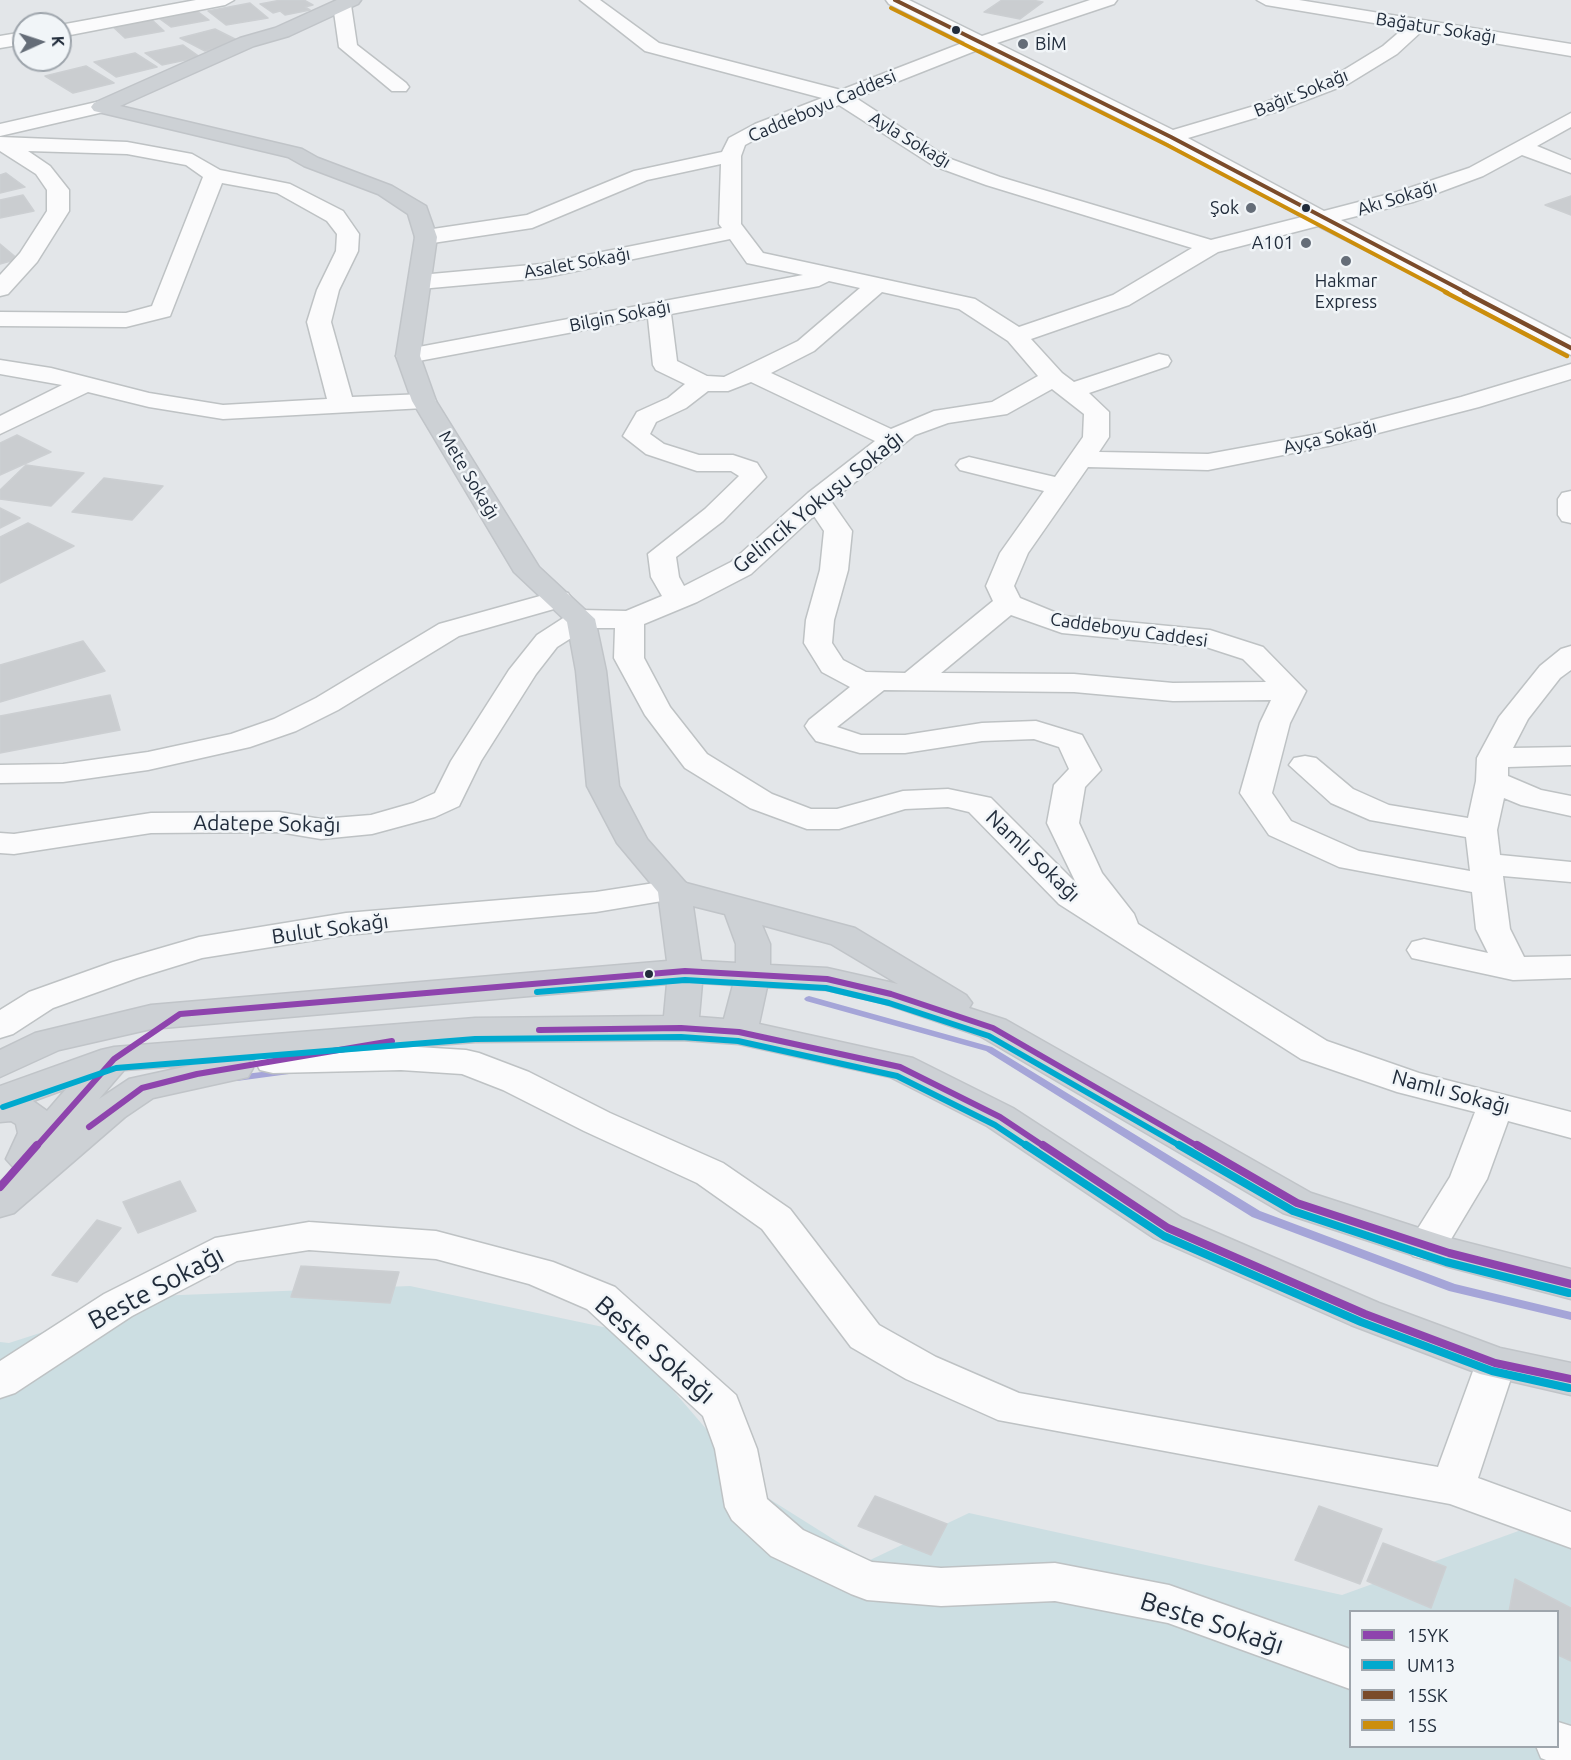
<!DOCTYPE html>
<html>
<head>
<meta charset="utf-8">
<style>
	body { margin:0 }
	#map { position:relative; width:1571px; height:1760px; overflow:hidden; background:#e3e6e9; font-family:Ubuntu,sans-serif }
	canvas { display:block }
	.legend { position:absolute; left:1349px; top:1610px; width:210px; height:138px; box-sizing:border-box; background:#f1f5f8; border:2px solid #9ea5ac; margin:0; padding:8px 10px; list-style:none; font-size:18px; color:#212c3b }
	.legend li { display:flex; align-items:center; gap:12px; height:30px }
	.legend b { width:30px; border:2px solid #9ea5ac }
	.north { position:absolute; left:12px; top:12px; width:60px; height:60px; box-sizing:border-box; background:#f1f5f8; border:2px solid #9ea5ac; border-radius:50%; rotate:87deg; font-size:16px; font-weight:700; line-height:24px; text-align:center; color:#212c3b }
	.north::after { content:''; display:block; margin:auto; width:21px; height:27px; background:#656d78; clip-path:polygon(50% 0,100% 100%,50% 72%,0 100%) }
</style>
</head>
<body>
<div id="map">
<canvas width="1571" height="1760"></canvas>
<ul class="legend">
<li><b style="height:8px;background:#8e44ad"></b>15YK</li>
<li><b style="height:8px;background:#00a9ce"></b>UM13</li>
<li><b style="height:8px;background:#7a4b2a"></b>15SK</li>
<li><b style="height:8px;background:#cc8e0c"></b>15S</li>
</ul>
<div class="north">K</div>
</div>
<script>
const ctx = document.querySelector('canvas').getContext('2d');
ctx.lineJoin = 'round';
function paint(path, color) {
  ctx.fillStyle = color;
  ctx.fill(path, 'evenodd');
}
function shape(rows) {
  const path = new Path2D();
  for (const r of rows) {
    path.moveTo(r[0], r[1]);
    for (let i = 2; i < r.length; i += 2) path.lineTo(r[i], r[i + 1]);
  }
  return path;
}
function stroke(path, color, width, dash) {
  ctx.strokeStyle = color;
  ctx.lineWidth = width;
  ctx.lineCap = dash ? 'butt' : 'round';
  ctx.setLineDash(dash || []);
  ctx.stroke(path);
}
function write(font, color, halo, rows, align = 'center') {
  ctx.font = font + ' Ubuntu,sans-serif';
  ctx.lineWidth = 5;
  ctx.setLineDash([]);
  ctx.textBaseline = 'middle';
  ctx.strokeStyle = halo;
  ctx.fillStyle = color;
  for (const [text, x, y, turn = 0] of rows) {
    ctx.save();
    ctx.translate(x, y);
    ctx.rotate((+turn || 0) * Math.PI / 180);
    ctx.textAlign = isNaN(turn) ? turn : align;
    if (halo) ctx.strokeText(text, 0, 0);
    ctx.fillText(text, 0, 0);
    ctx.restore();
  }
}
paint(shape([
	[410,1286,622,1331,763,1495,868,1561,969,1513,1342,1595,1535,1525,1571,1538,1571,1760,0,1760,0,1342,9,1343,155,1296],
	[1350,1612,1558,1612,1558,1746,1350,1746]
]), '#ccdee2');
paint(shape([
	[809,996,992,1047,1260,1211,1455,1284,1571,1312,1571,1320,1449,1291,1252,1217,986,1051,806,1001,804,999,806,997,809,996],
	[286,1069,289,1070,291,1072,289,1074,237,1081,233,1080,232,1078,233,1076,237,1075,286,1069]
]), '#a5a5d8');
const building = shape([
	[281,0,304,0,313,5,305,7,310,10,285,15,280,11,273,13,260,4,281,0],
	[1002,0,1031,0,1043,2,1020,19,984,12,1002,0],
	[250,3,268,18,226,25,208,11,250,3],
	[197,11,209,20,171,27,160,19,197,11],
	[150,18,164,31,125,38,111,25,150,18],
	[215,29,241,42,205,51,180,38,215,29],
	[183,45,200,57,162,65,145,53,183,45],
	[135,53,157,67,116,77,94,62,135,53],
	[86,66,114,83,73,93,45,76,86,66],
	[6,173,25,187,0,193,0,175,6,173],
	[23,195,34,211,0,218,0,200,23,195],
	[1571,196,1571,215,1545,205,1571,196],
	[0,244,18,259,0,264,0,244],
	[17,435,51,452,0,475,0,443,17,435],
	[26,465,84,473,51,506,0,499,0,490,26,465],
	[104,478,163,486,132,520,72,512,104,478],
	[0,508,20,518,0,528,0,508],
	[28,523,74,546,0,583,0,537,28,523],
	[83,641,105,671,0,702,0,665,83,641],
	[110,695,120,730,0,753,0,716,110,695],
	[180,1181,196,1211,138,1233,123,1202,180,1181],
	[97,1220,121,1228,77,1282,52,1275,97,1220],
	[301,1266,399,1272,390,1303,291,1297,301,1266],
	[875,1496,947,1524,931,1555,858,1526,875,1496],
	[1319,1506,1382,1529,1360,1584,1295,1560,1319,1506],
	[1383,1543,1446,1567,1431,1608,1367,1581,1383,1543],
	[1515,1579,1571,1608,1571,1661,1558,1655,1558,1612,1509,1612,1515,1579]
]);
paint(building, '#cacdd0');
stroke(building, '#cccfd2', 1.5);
const minor = shape([
	[196,0,234,0,225,5,60,37,60,25,196,0],
	[344,0,351,5,357,45,406,83,409,87,406,91,392,91,339,47,333,5,336,1,344,0],
	[580,0,600,0,659,43,841,90,965,42,889,4,886,0,909,0,982,36,1090,0,1117,0,1114,4,997,43,1173,130,1261,104,1334,76,1383,46,1404,28,1266,5,1257,0,1299,0,1571,44,1571,56,1422,31,1397,54,1348,84,1275,112,1188,138,1324,211,1397,192,1469,168,1571,113,1571,127,1537,146,1571,160,1571,173,1522,155,1483,176,1413,202,1341,220,1571,339,1571,355,1318,226,1218,252,1129,305,1031,339,1062,373,1074,382,1159,354,1168,356,1171,361,1168,366,1089,393,1109,412,1109,437,1099,452,1208,454,1318,434,1461,397,1571,364,1571,379,1479,407,1328,446,1208,470,1088,467,1028,553,1014,586,1020,598,1064,616,1210,630,1263,647,1306,691,1290,723,1272,793,1291,821,1359,851,1470,871,1466,837,1370,820,1331,803,1289,765,1294,758,1305,756,1316,758,1353,789,1389,805,1468,818,1476,781,1477,758,1499,717,1540,666,1561,649,1571,646,1571,670,1560,678,1528,719,1513,748,1571,747,1571,765,1508,767,1508,776,1541,790,1571,796,1571,816,1521,805,1504,798,1497,830,1500,855,1571,862,1571,882,1503,876,1510,929,1524,957,1571,956,1571,978,1513,980,1412,958,1407,950,1412,942,1424,939,1488,953,1476,929,1472,892,1339,867,1269,835,1240,793,1260,723,1271,700,1173,701,1074,692,884,690,837,727,861,735,905,735,982,723,1036,721,1082,735,1101,770,1085,787,1079,823,1102,873,1134,914,1138,924,1327,1041,1419,1073,1571,1112,1571,1138,1508,1121,1487,1179,1441,1256,1427,1260,1413,1256,1407,1246,1450,1177,1475,1112,1397,1092,1301,1059,1059,904,969,812,948,807,905,809,839,829,807,829,750,808,685,768,645,715,614,658,615,628,587,628,557,647,536,674,481,761,459,806,435,817,372,834,321,839,279,832,151,833,14,854,0,853,0,833,14,834,151,813,279,812,321,819,371,815,413,803,435,793,451,761,509,670,537,635,571,613,581,610,626,611,662,596,651,577,648,554,705,509,739,476,731,471,697,471,646,454,623,436,637,412,668,398,685,384,656,370,653,365,648,318,408,363,400,361,396,356,400,351,408,349,803,275,747,263,730,239,542,278,420,289,412,287,409,282,412,277,420,275,542,264,722,228,719,224,721,164,647,180,532,228,426,244,418,242,415,237,418,232,426,230,527,215,634,171,722,152,729,138,755,124,822,98,645,51,580,0],
	[980,49,1164,141,1302,217,1211,240,1000,177,948,158,856,98,980,49],
	[839,105,934,166,986,185,1192,248,1113,295,1019,327,975,299,763,253,741,224,741,156,745,145,769,132,839,105],
	[829,281,860,288,798,341,724,377,707,376,677,361,671,314,819,286,829,281],
	[882,292,959,309,1008,341,1038,376,992,402,934,411,891,429,771,373,814,351,882,292],
	[751,382,875,441,808,493,731,562,684,586,679,577,676,557,723,521,766,477,757,463,733,455,699,455,664,444,650,434,656,422,686,408,708,391,728,391,751,382],
	[1052,389,1084,414,1083,437,1055,477,969,457,960,460,956,465,960,470,1044,491,1000,553,986,586,993,601,905,673,866,672,843,660,832,643,834,620,848,570,852,531,831,501,915,435,948,423,1007,414,1052,389],
	[814,516,824,531,820,570,806,620,804,643,822,672,850,687,809,720,805,726,809,732,816,741,860,753,905,753,982,741,1034,739,1059,747,1069,769,1054,785,1047,823,1076,883,991,798,948,789,903,791,837,809,811,809,772,794,707,754,670,707,644,658,644,624,697,602,751,574,814,516],
	[1011,615,1062,633,1206,647,1243,659,1266,682,1173,683,1074,674,941,673,1011,615],
	[24,32,24,44,0,48,0,36,24,32],
	[101,101,108,103,111,107,108,111,0,136,0,124,101,101],
	[0,137,127,142,192,154,220,170,290,184,343,211,359,234,358,251,339,290,331,322,352,397,424,394,433,396,436,401,433,406,424,408,223,419,149,407,88,392,0,434,0,416,62,385,0,374,0,360,51,368,149,393,223,405,327,399,307,322,317,290,336,251,337,234,327,221,277,193,222,183,170,316,126,327,0,326,0,312,126,313,152,306,203,177,186,165,127,154,28,151,50,166,69,190,69,211,37,262,8,294,0,296,0,275,20,253,47,211,47,190,36,174,0,151,0,137],
	[1571,491,1571,523,1562,521,1558,515,1558,499,1562,493,1571,491],
	[558,591,568,593,572,599,568,605,459,636,338,710,296,731,250,747,148,770,63,782,0,783,0,765,63,764,148,752,231,734,274,719,316,698,439,624,558,591],
	[674,880,686,883,691,890,686,897,596,912,346,935,202,958,137,978,53,1008,13,1034,0,1038,0,1010,29,992,113,962,199,937,346,913,596,892,674,880],
	[401,1046,466,1050,479,1053,529,1072,610,1113,723,1163,790,1209,879,1325,936,1357,1019,1393,1438,1467,1480,1352,1495,1347,1510,1352,1516,1363,1478,1478,1571,1512,1571,1548,1450,1504,998,1420,906,1379,851,1347,762,1229,697,1183,584,1131,503,1090,462,1074,401,1070,273,1073,260,1070,255,1061,260,1052,273,1049,401,1046],
	[309,1222,436,1231,553,1262,615,1287,736,1395,757,1449,767,1499,803,1530,872,1562,941,1568,1055,1563,1169,1585,1350,1649,1350,1689,1168,1623,1055,1601,941,1606,867,1600,851,1594,771,1556,732,1520,725,1507,715,1449,703,1416,587,1309,529,1284,436,1259,309,1250,237,1261,132,1316,15,1393,0,1398,0,1361,104,1294,215,1238,309,1222],
	[1558,1722,1571,1726,1571,1760,1546,1760,1541,1758,1536,1746,1558,1746,1558,1722]
]);
const major = shape([
	[337,0,361,0,358,4,289,36,254,46,120,106,302,149,318,158,392,186,426,206,437,237,420,356,436,401,539,567,595,619,606,671,619,786,647,839,686,883,855,928,966,995,972,1003,969,1008,1006,1020,1311,1193,1453,1239,1571,1269,1571,1299,1449,1267,1283,1213,980,1036,883,1003,827,990,767,987,759,1024,913,1058,1013,1108,1182,1218,1379,1303,1500,1348,1571,1363,1571,1395,1480,1374,1351,1325,1154,1238,987,1126,890,1077,739,1044,681,1040,475,1042,248,1060,253,1068,248,1077,153,1098,125,1117,14,1213,0,1217,0,1182,15,1169,6,1159,18,1133,16,1124,11,1121,0,1122,0,1086,101,1050,114,1047,475,1018,664,1016,667,984,151,1029,59,1050,0,1077,0,1050,35,1033,151,1005,667,961,658,892,617,843,587,786,576,671,567,622,514,572,412,401,396,356,415,237,408,214,378,194,304,166,288,157,94,111,91,107,94,103,240,38,275,28,337,0],
	[693,906,725,914,736,944,736,963,701,961,693,906],
	[762,925,831,944,898,984,827,968,770,965,770,944,762,925],
	[702,983,733,985,724,1019,699,1017,702,983],
	[193,1065,129,1079,99,1099,124,1070,193,1065],
	[66,1089,47,1111,33,1101,66,1089]
]);
stroke(minor, '#bec2c4', 3);
stroke(major, '#c0c4c8', 3);
paint(minor, '#fbfbfc');
paint(major, '#cdd1d5');
stroke(shape([
	[539,1030,681,1028,739,1032,900,1067,1000,1117,1045,1147],
	[89,1127,142,1088,197,1074,392,1041],
	[36,1147,114,1059,180,1014,685,971,827,979,891,994,993,1028,1199,1147]
]), '#8e44ad', 6);
stroke(shape([
	[1043,1145,1168,1228,1365,1314,1495,1363,1571,1379],
	[1197,1145,1297,1203,1449,1253,1571,1284],
	[0,1187,37,1145]
]), '#8e44ad', 8);
stroke(shape([
	[537,992,685,980,826,988,889,1003,989,1036,1182,1147],
	[3,1107,116,1068,475,1039,681,1037,738,1041,897,1076,995,1125,1028,1147]
]), '#00a9ce', 6);
stroke(shape([
	[1026,1145,1164,1236,1361,1322,1492,1371,1569,1388],
	[1179,1145,1293,1211,1446,1262,1569,1293]
]), '#00a9ce', 8);
stroke(shape([
	[895,0,1171,137,1467,293]
]), '#7a4b2a', 4);
stroke(shape([
	[1464,292,1571,348]
]), '#7a4b2a', 4.5);
stroke(shape([
	[891,8,1167,145,1448,293]
]), '#cc8e0c', 4);
stroke(shape([
	[1445,292,1567,356]
]), '#cc8e0c', 4.5);
for (const [x, y, r, color] of [
	[956,30,5,"#212c3b"],
	[1023,44,6,"#656d78"],
	[1251,208,6,"#656d78"],
	[1306,208,5,"#212c3b"],
	[1306,243,6,"#656d78"],
	[1346,261,6,"#656d78"],
	[649,974,5,"#212c3b"]
]) {
  const dot = new Path2D();
  dot.arc(x, y, r, 0, 2 * Math.PI);
  ctx.fillStyle = color;
  ctx.fill(dot);
  stroke(dot, '#f1f5f8', 2);
}
write('18px', '#212c3b', '#f1f5f8', [
	["Bağatur Sokağı",1436,28,9],
	["Bağıt Sokağı",1301,93,-22],
	["Caddeboyu Caddesi",822,106,-23],
	["Ayla Sokağı",910,140,31],
	["Akı Sokağı",1397,198,-17],
	["Asalet Sokağı",577,263,-10],
	["Bilgin Sokağı",620,316,-11],
	["Ayça Sokağı",1330,437,-13],
	["Mete Sokağı",469,475,59],
	["Caddeboyu Caddesi",1129,630,8]
]);
write('18px', '#212c3b', '#f1f5f8', [
	["BİM",1035,44,"left"],
	["Şok",1239,208],
	["A101",1294,243],
	["Hakmar",1346,281,"center"],
	["Express",1346,302,"center"]
], 'right');
write('21px', '#212c3b', '#f1f5f8', [
	["Gelincik Yokuşu Sokağı",818,502,-39],
	["Adatepe Sokağı",267,824,1],
	["Namlı Sokağı",1033,856,44],
	["Bulut Sokağı",330,929,-8],
	["Namlı Sokağı",1451,1092,15]
]);
write('26px', '#212c3b', '#f1f5f8', [
	["Beste Sokağı",156,1288,-28],
	["Beste Sokağı",655,1350,41],
	["Beste Sokağı",1212,1623,18]
]);
</script>
</body>
</html>
